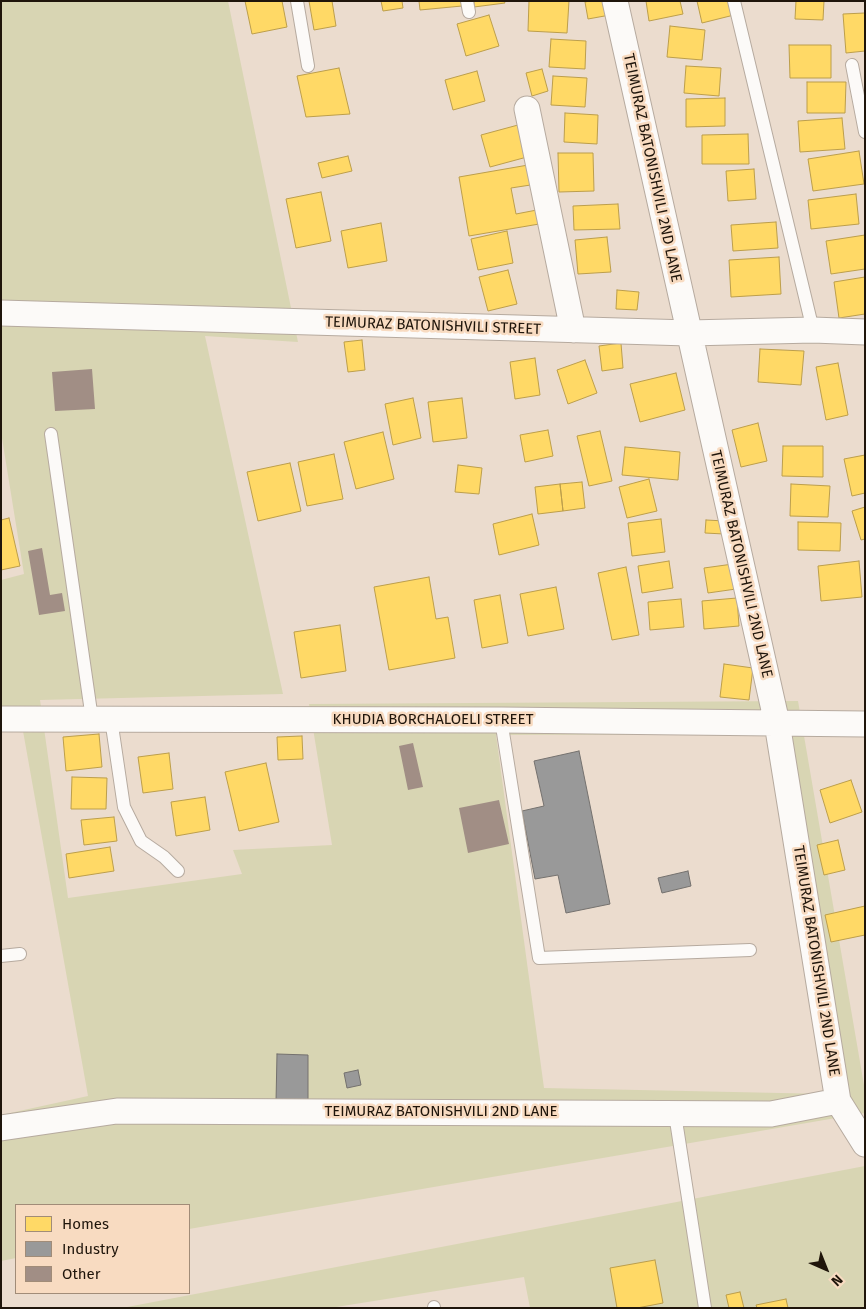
<!DOCTYPE html>
<html>
<head>
<meta charset="utf-8">
<style>
	body { margin:0 }
	#map { position:relative; width:866px; height:1309px; overflow:hidden; background:#ebdcce; font-family:"Fira Sans",sans-serif }
	canvas { display:block }
	.frame { position:absolute; inset:0; border:2px solid #1f150b; pointer-events:none }
	.legend { position:absolute; left:15px; top:1204px; width:175px; height:90px; box-sizing:border-box; background:#f8dbc1; border:1px solid #a18c78; margin:0; padding:6px 9px; list-style:none; font-size:15px; color:#1f150b }
	.legend li { display:flex; align-items:center; gap:10px; height:25px }
	.legend b { width:25px; border:1px solid #a18c78 }
	.north { position:absolute; left:801px; top:1244px; width:50px; height:50px; -webkit-text-stroke:4px #f8dbc1; paint-order:stroke; rotate:136deg; font-size:14px; font-weight:700; line-height:20px; text-align:center; color:#1f150b }
	.north::after { content:''; display:block; margin:auto; width:18px; height:22px; background:#1f150b; clip-path:polygon(50% 0,100% 100%,50% 72%,0 100%) }
</style>
</head>
<body>
<div id="map">
<canvas width="866" height="1309"></canvas>
<div class="frame"></div>
<ul class="legend">
<li><b style="height:14px;background:#ffd966"></b>Homes</li>
<li><b style="height:14px;background:#999"></b>Industry</li>
<li><b style="height:14px;background:#a18e85"></b>Other</li>
</ul>
<div class="north">N</div>
</div>
<script>
const ctx = document.querySelector('canvas').getContext('2d');
ctx.lineJoin = 'round';
function paint(path, color) {
  ctx.fillStyle = color;
  ctx.fill(path, 'evenodd');
}
function shape(rows) {
  const path = new Path2D();
  for (const r of rows) {
    path.moveTo(r[0], r[1]);
    for (let i = 2; i < r.length; i += 2) path.lineTo(r[i], r[i + 1]);
  }
  return path;
}
function stroke(path, color, width, dash) {
  ctx.strokeStyle = color;
  ctx.lineWidth = width;
  ctx.lineCap = dash ? 'butt' : 'round';
  ctx.setLineDash(dash || []);
  ctx.stroke(path);
}
function write(font, color, halo, rows, align = 'center') {
  ctx.font = font + ' "Fira Sans",sans-serif';
  ctx.lineWidth = 5;
  ctx.setLineDash([]);
  ctx.textBaseline = 'middle';
  ctx.strokeStyle = halo;
  ctx.fillStyle = color;
  for (const [text, x, y, turn = 0] of rows) {
    ctx.save();
    ctx.translate(x, y);
    ctx.rotate((+turn || 0) * Math.PI / 180);
    ctx.textAlign = isNaN(turn) ? turn : align;
    if (halo) ctx.strokeText(text, 0, 0);
    ctx.fillText(text, 0, 0);
    ctx.restore();
  }
}
paint(shape([
	[1,1,228,1,298,342,205,336,283,694,40,700,68,898,242,874,233,850,332,845,309,704,798,701,865,1091,865,1113,189,1229,189,1205,16,1205,16,1258,1,1261,1,1115,88,1096,23,731,1,731,1,580,24,574,1,432],
	[770,734,828,1094,544,1088,496,735],
	[865,1166,865,1308,530,1308,524,1277,330,1308,122,1308]
]), '#d8d5b3');
const homes = shape([
	[245,1,282,1,287,27,252,34,245,1],
	[309,1,332,1,336,26,314,30,309,1],
	[381,1,402,1,403,8,383,11,381,1],
	[419,1,461,1,462,6,420,10,419,1],
	[474,1,504,1,505,3,474,7,474,1],
	[529,1,569,1,567,33,528,31,529,1],
	[590,1,608,1,610,15,588,19,585,2,590,1],
	[646,1,680,1,683,14,649,21,646,1],
	[697,1,731,1,734,15,702,23,697,1],
	[796,1,824,1,823,20,795,19,796,1],
	[865,13,865,51,846,53,843,14,865,13],
	[489,15,499,46,466,56,457,24,489,15],
	[670,26,705,30,702,60,667,57,670,26],
	[551,39,586,41,585,69,549,67,551,39],
	[789,45,831,45,831,78,790,78,789,45],
	[686,66,721,68,719,96,684,93,686,66],
	[339,68,350,114,306,117,297,76,339,68],
	[542,69,548,91,532,96,526,73,542,69],
	[477,71,485,101,453,110,445,80,477,71],
	[553,76,587,78,585,107,551,105,553,76],
	[807,82,846,82,845,113,807,113,807,82],
	[725,98,725,126,686,127,686,99,725,98],
	[565,113,598,115,597,144,564,142,565,113],
	[842,118,845,149,800,152,798,121,842,118],
	[518,125,527,157,490,167,481,135,518,125],
	[748,134,749,164,702,164,702,135,748,134],
	[859,151,864,184,813,191,808,159,859,151],
	[558,153,593,153,594,191,559,192,558,153],
	[348,156,352,171,322,178,318,163,348,156],
	[534,164,537,184,511,188,516,214,542,209,545,223,469,236,459,177,534,164],
	[754,169,756,199,728,201,726,171,754,169],
	[321,192,331,241,296,248,286,199,321,192],
	[856,194,859,224,811,229,808,200,856,194],
	[618,204,620,229,574,230,573,206,618,204],
	[776,222,778,248,733,251,731,225,776,222],
	[381,223,387,261,348,268,341,231,381,223],
	[507,231,513,263,478,270,471,239,507,231],
	[865,235,865,269,831,274,826,241,865,235],
	[607,237,611,272,578,274,575,240,607,237],
	[779,257,781,294,731,297,729,260,779,257],
	[508,270,517,304,488,311,479,277,508,270],
	[865,277,865,314,839,318,834,282,865,277],
	[617,290,639,292,637,310,616,309,617,290],
	[362,340,365,370,348,372,344,342,362,340],
	[621,343,623,368,602,371,599,346,621,343],
	[760,349,804,351,801,385,758,382,760,349],
	[535,358,540,395,515,399,510,362,535,358],
	[585,360,597,393,568,404,557,370,585,360],
	[838,363,848,415,826,420,816,367,838,363],
	[676,373,685,410,640,422,630,384,676,373],
	[413,398,421,438,393,445,385,404,413,398],
	[462,398,467,438,433,442,428,402,462,398],
	[758,423,767,461,741,467,732,430,758,423],
	[548,430,553,456,525,462,520,435,548,430],
	[600,431,612,481,589,486,577,436,600,431],
	[383,432,394,479,356,489,344,442,383,432],
	[783,446,823,446,823,477,782,476,783,446],
	[625,447,680,452,678,480,622,475,625,447],
	[334,454,343,499,307,506,298,462,334,454],
	[865,455,865,493,852,496,844,459,865,455],
	[290,463,301,511,258,521,247,472,290,463],
	[458,465,482,468,479,494,455,492,458,465],
	[649,479,657,511,627,518,619,487,649,479],
	[582,482,585,508,563,511,560,484,582,482],
	[560,484,563,511,538,514,535,487,560,484],
	[791,484,830,486,828,517,790,516,791,484],
	[865,507,865,539,861,540,852,511,865,507],
	[532,514,539,545,499,555,493,524,532,514],
	[9,518,20,566,1,570,1,520,9,518],
	[661,519,665,552,632,556,628,523,661,519],
	[706,520,725,521,724,534,705,533,706,520],
	[798,522,841,523,840,551,798,550,798,522],
	[669,561,673,588,642,593,638,566,669,561],
	[859,561,862,597,821,601,818,566,859,561],
	[733,564,736,589,708,593,704,568,733,564],
	[626,567,639,635,612,640,598,573,626,567],
	[429,577,436,619,448,617,455,658,389,670,374,587,429,577],
	[556,587,564,629,528,636,520,594,556,587],
	[500,595,508,643,482,648,474,600,500,595],
	[737,598,739,626,704,629,702,601,737,598],
	[681,599,684,627,650,630,648,602,681,599],
	[340,625,346,671,301,678,294,632,340,625],
	[724,664,753,668,749,700,720,697,724,664],
	[99,734,102,767,66,771,63,737,99,734],
	[302,736,303,759,278,760,277,737,302,736],
	[169,753,173,789,143,793,138,757,169,753],
	[266,763,279,822,239,831,225,772,266,763],
	[72,777,107,778,106,809,71,809,72,777],
	[851,780,862,812,830,823,820,790,851,780],
	[205,797,210,830,176,836,171,802,205,797],
	[114,817,117,841,84,845,81,820,114,817],
	[838,840,845,870,824,875,817,845,838,840],
	[110,847,114,871,69,878,66,854,110,847],
	[865,906,865,935,831,942,825,915,865,906],
	[655,1260,663,1303,637,1308,617,1308,610,1268,655,1260],
	[740,1292,744,1308,729,1308,726,1295,740,1292],
	[786,1299,788,1308,757,1308,756,1305,786,1299]
]);
paint(homes, '#ffd966');
stroke(homes, '#bc9e4b', 1);
const industry = shape([
	[579,751,610,904,566,913,558,875,535,879,522,811,544,806,534,761,579,751],
	[688,871,691,886,662,893,658,878,688,871],
	[277,1054,308,1055,308,1103,276,1102,277,1054],
	[358,1070,361,1085,347,1088,344,1073,358,1070]
]);
paint(industry, '#999');
stroke(industry, '#74716e', 1);
paint(shape([
	[92,369,95,409,55,411,52,372],
	[42,548,50,595,62,593,65,611,39,615,28,551],
	[413,743,423,787,408,790,399,746],
	[499,800,509,844,468,853,459,808]
]), '#a18e85');
const service = shape([
	[297,1,308,66],
	[467,1,469,12],
	[734,1,813,330],
	[852,65,865,132],
	[51,434,92,719],
	[111,719,124,807,141,841,164,857,178,871],
	[501,720,539,958,750,950],
	[1,956,20,954],
	[675,1114,705,1308],
	[434,1307,434,1308]
]);
const minor = shape([
	[527,109,573,330],
	[1,313,689,333,813,330,865,332],
	[1,719,501,720,865,724],
	[838,1101,865,1144],
	[1,1128,117,1111,771,1114,838,1101,777,723,615,1]
]);
stroke(service, '#b6aa9f', 14);
stroke(minor, '#b6aa9f', 27);
stroke(service, '#fcfaf8', 12);
stroke(minor, '#fcfaf8', 25);
write('15px', '#1f150b', '#f8dbc1', [
	["TEIMURAZ BATONISHVILI 2ND LANE",652,168,78],
	["TEIMURAZ BATONISHVILI STREET",433,326,2],
	["TEIMURAZ BATONISHVILI 2ND LANE",741,564,77],
	["KHUDIA BORCHALOELI STREET",433,720],
	["TEIMURAZ BATONISHVILI 2ND LANE",816,961,81],
	["TEIMURAZ BATONISHVILI 2ND LANE",441,1112]
]);
</script>
</body>
</html>
